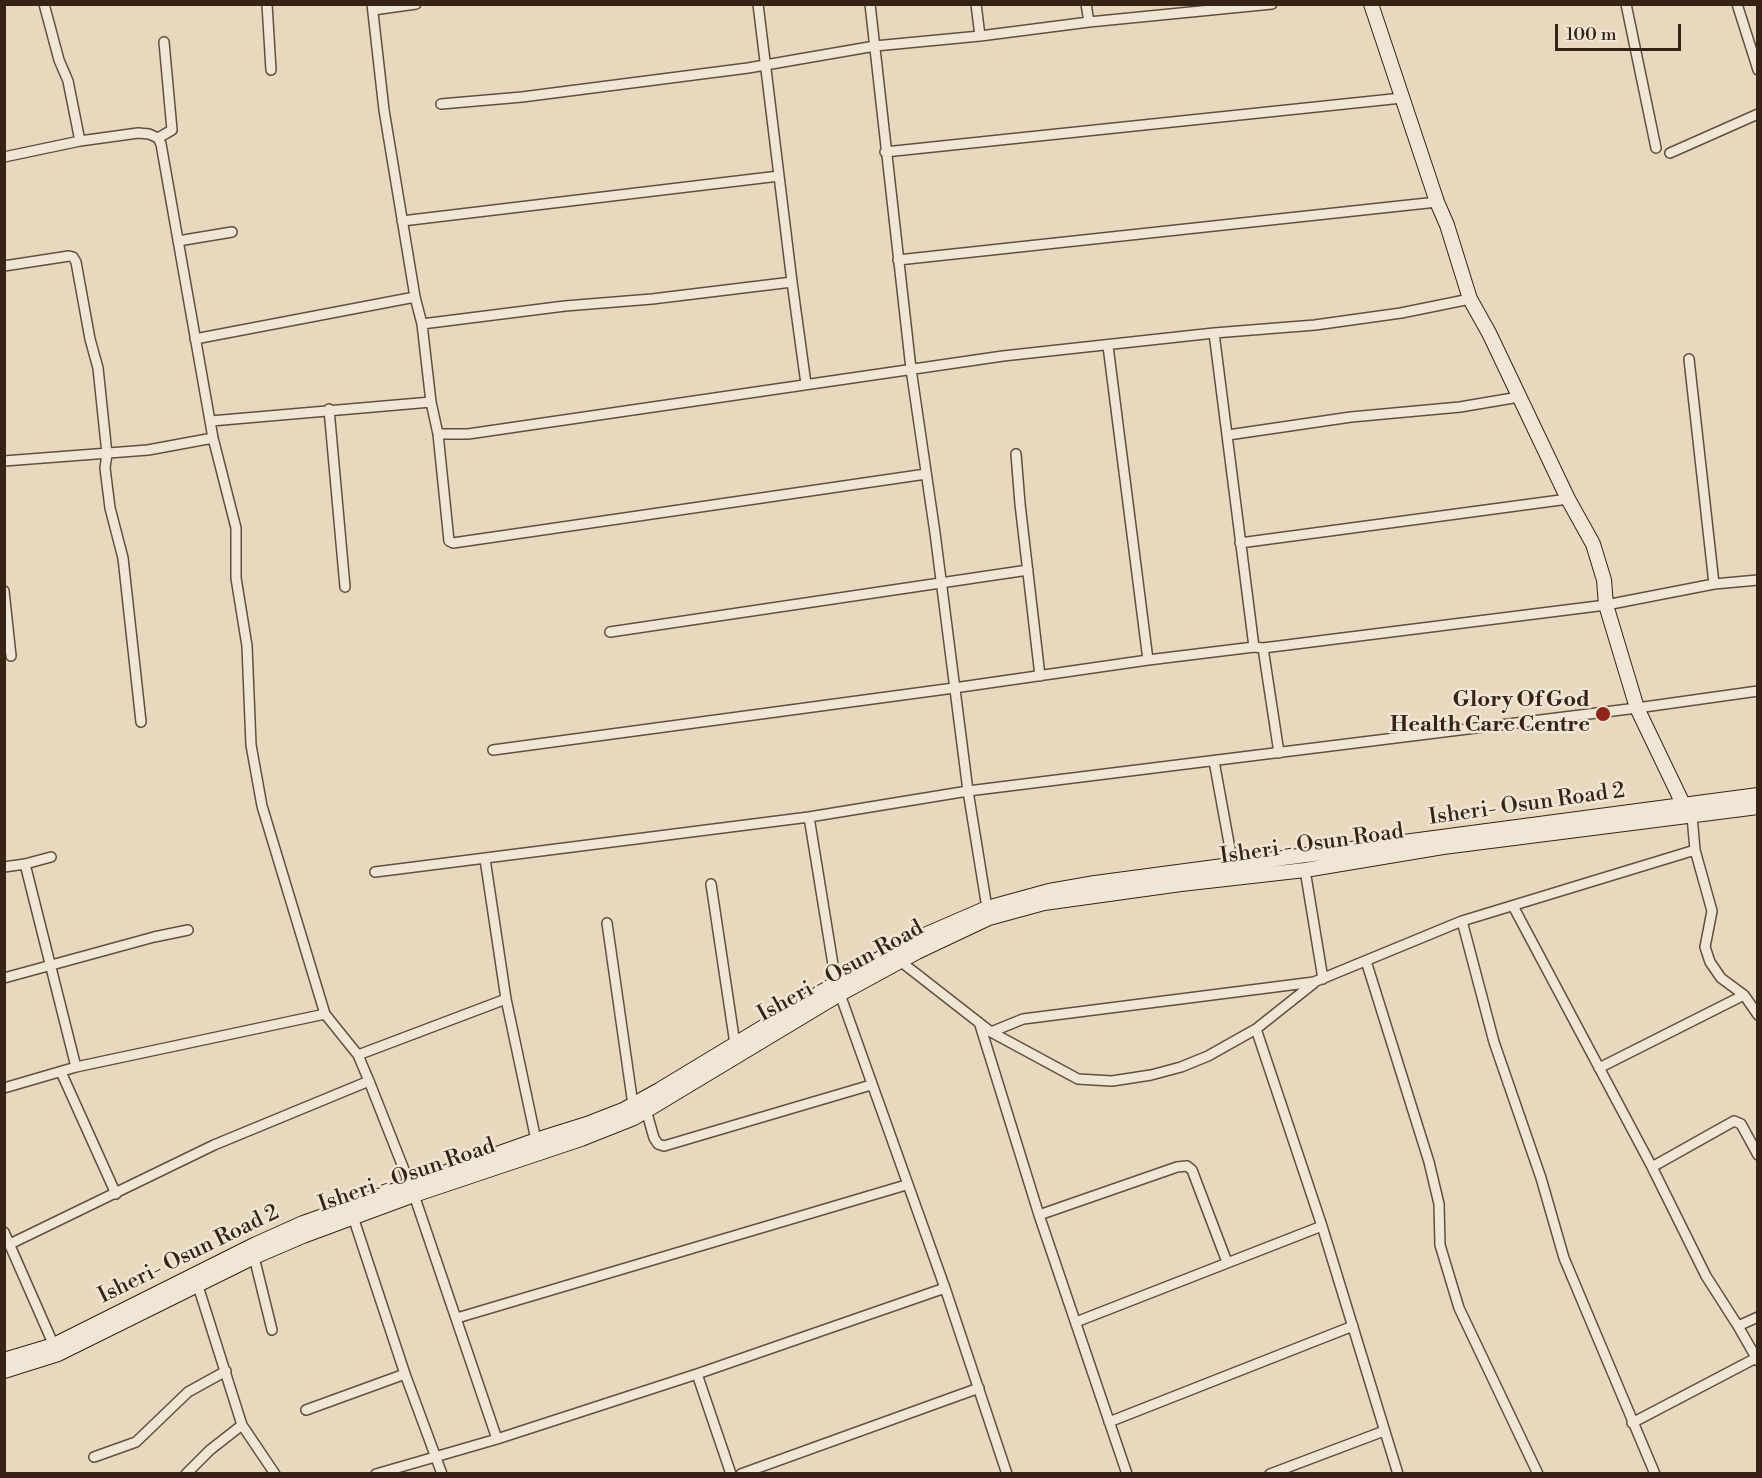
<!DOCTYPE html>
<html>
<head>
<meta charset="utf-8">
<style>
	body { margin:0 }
	#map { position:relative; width:1762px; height:1478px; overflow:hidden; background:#e8d8be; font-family:"Libre Bodoni",serif }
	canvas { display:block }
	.frame { position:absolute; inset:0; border:6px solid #362315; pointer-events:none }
	.scale { position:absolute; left:1555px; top:24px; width:126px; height:27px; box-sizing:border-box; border:3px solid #362315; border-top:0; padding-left:8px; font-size:18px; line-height:21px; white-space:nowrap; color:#362315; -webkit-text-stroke:4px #f0e6d5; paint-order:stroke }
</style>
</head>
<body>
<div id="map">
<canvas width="1762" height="1478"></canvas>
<div class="frame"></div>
<div class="scale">100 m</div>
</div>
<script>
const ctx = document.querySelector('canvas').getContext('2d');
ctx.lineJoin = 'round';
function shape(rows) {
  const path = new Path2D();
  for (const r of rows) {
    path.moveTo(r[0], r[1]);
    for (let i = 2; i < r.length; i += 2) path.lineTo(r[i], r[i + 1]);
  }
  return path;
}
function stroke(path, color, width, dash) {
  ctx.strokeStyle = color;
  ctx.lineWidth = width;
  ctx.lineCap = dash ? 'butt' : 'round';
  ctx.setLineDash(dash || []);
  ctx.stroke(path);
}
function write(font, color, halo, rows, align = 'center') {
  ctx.font = font + ' "Libre Bodoni",serif';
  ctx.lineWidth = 5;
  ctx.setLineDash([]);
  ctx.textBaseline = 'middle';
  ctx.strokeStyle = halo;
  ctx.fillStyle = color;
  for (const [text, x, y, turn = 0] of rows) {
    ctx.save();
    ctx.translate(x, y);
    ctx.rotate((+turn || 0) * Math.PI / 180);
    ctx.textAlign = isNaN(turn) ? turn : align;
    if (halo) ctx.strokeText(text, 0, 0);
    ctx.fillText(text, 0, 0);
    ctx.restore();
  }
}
const street = shape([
	[44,4,59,60,68,81,80,141],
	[267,4,271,70],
	[372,4,384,110,415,297,422,324,431,402],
	[758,4,792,282,806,384],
	[870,4,911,369,935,533,968,791,987,908],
	[976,4,980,36],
	[1086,4,1089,22],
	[1626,4,1656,148],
	[1737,4,1758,70],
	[373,10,416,4],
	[441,104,522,97,748,68,875,46,980,36,1089,22,1272,4],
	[158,138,172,130,164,42],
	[885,152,1402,98],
	[1670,153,1758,114],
	[4,157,80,141,138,133,149,134,158,138,161,144,213,438,236,528,236,578,247,646,251,745,262,806,325,1014],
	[402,221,779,176],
	[178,241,232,232],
	[898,260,1437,202],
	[4,266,69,256,73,257,76,262,90,339,98,368,107,454,105,468,110,508,123,558,141,722],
	[422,324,565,306,652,299,792,282],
	[1214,333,1254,647],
	[195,339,415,297],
	[1108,346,1148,660],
	[1689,359,1714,584],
	[329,409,345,587],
	[211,421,431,402,438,434,449,541,453,543,926,474],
	[438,434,468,434,1003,356,1214,333,1315,325,1401,313,1470,299],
	[1228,435,1351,417,1460,407,1519,397],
	[1016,454,1020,504,1040,676],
	[4,461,148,450,213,438],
	[1240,543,1568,499],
	[4,591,11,656],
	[610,632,1028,570],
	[1263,648,1279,753],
	[493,750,954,688,1148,660,1254,647,1263,648,1606,605,1714,584,1758,580],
	[1214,761,1233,865],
	[809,817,836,983,945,1288,1007,1474],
	[1695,850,1712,911,1705,947,1710,962,1721,978,1744,995,1758,1015],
	[485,859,506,999,536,1140],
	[25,864,76,1067],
	[4,867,25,864,51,857],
	[1305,870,1323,979],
	[375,872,809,817,968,791,1637,708,1758,691],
	[711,884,735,1044],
	[1513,906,1652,1167,1706,1276,1738,1326,1758,1361],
	[1462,921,1494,1042,1541,1178,1564,1258,1655,1474],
	[607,923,633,1105],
	[900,961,991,1032,1078,1079,1112,1081,1151,1075,1181,1067,1208,1056,1256,1029,1314,983],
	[1366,961,1429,1162,1439,1204,1440,1245,1459,1308,1538,1474],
	[4,978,154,937,188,930],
	[980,1025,1039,1215,1127,1474],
	[1256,1029,1322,1226,1398,1474],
	[991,1032,1023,1019,1314,982,1462,921,1695,850,1692,816],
	[358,1055,506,999],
	[1599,1068,1744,995],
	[61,1072,116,1194],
	[4,1088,76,1067,325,1014,358,1055,369,1081,414,1195,497,1439],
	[646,1110,654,1138,658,1144,664,1146,871,1085],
	[1652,1167,1734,1121,1741,1124,1758,1155],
	[1039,1215,1177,1167,1187,1166,1192,1170,1227,1262],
	[353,1217,405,1374,442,1474],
	[4,1232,55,1348],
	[10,1244,214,1145,369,1081],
	[254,1257,272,1330],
	[198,1286,242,1425,275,1474],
	[457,1318,906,1185],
	[1076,1322,1322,1226],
	[1738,1326,1758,1317],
	[697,1374,731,1474],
	[306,1410,405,1374],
	[1109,1422,1353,1326],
	[1632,1423,1756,1358],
	[94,1457,136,1442,188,1392,226,1371],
	[186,1474,210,1450,242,1425],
	[376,1474,497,1439,697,1374,945,1288],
	[741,1474,979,1388],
	[1270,1474,1384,1431]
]);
const secondary = shape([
	[1371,4,1437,202,1447,225,1470,299,1489,333,1568,499,1593,544,1604,580,1606,605,1637,708,1684,806,1684,813],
	[4,1360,54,1345,254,1245,303,1223,536,1140,587,1124,623,1110,659,1090,836,983,913,940,987,908,1049,891,1095,883,1758,795],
	[4,1371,58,1354,254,1257,303,1236,414,1195,581,1139,634,1118,840,994,917,952,989,918,1044,903,1181,884,1305,870,1443,847,1758,807]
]);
stroke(street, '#62503f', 12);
stroke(secondary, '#362315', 16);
stroke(street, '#f0e6d5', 9);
stroke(secondary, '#f0e6d5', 14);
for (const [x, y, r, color] of [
	[1603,714,8,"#8f2418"]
]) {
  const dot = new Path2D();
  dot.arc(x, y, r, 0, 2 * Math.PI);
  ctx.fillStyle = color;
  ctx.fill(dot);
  stroke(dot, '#f0e6d5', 2);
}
write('bold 22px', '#362315', '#f0e6d5', [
	["Glory Of God",1590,701],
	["Health Care Centre",1590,726]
], 'right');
write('22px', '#362315', '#f0e6d5', [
	["Isheri- Osun Road 2",1527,805,-8],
	["Isheri - Osun Road",1312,845,-8],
	["Isheri - Osun Road",841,972,-29],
	["Isheri - Osun Road",407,1176,-19],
	["Isheri- Osun Road 2",189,1255,-26]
]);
</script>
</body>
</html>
